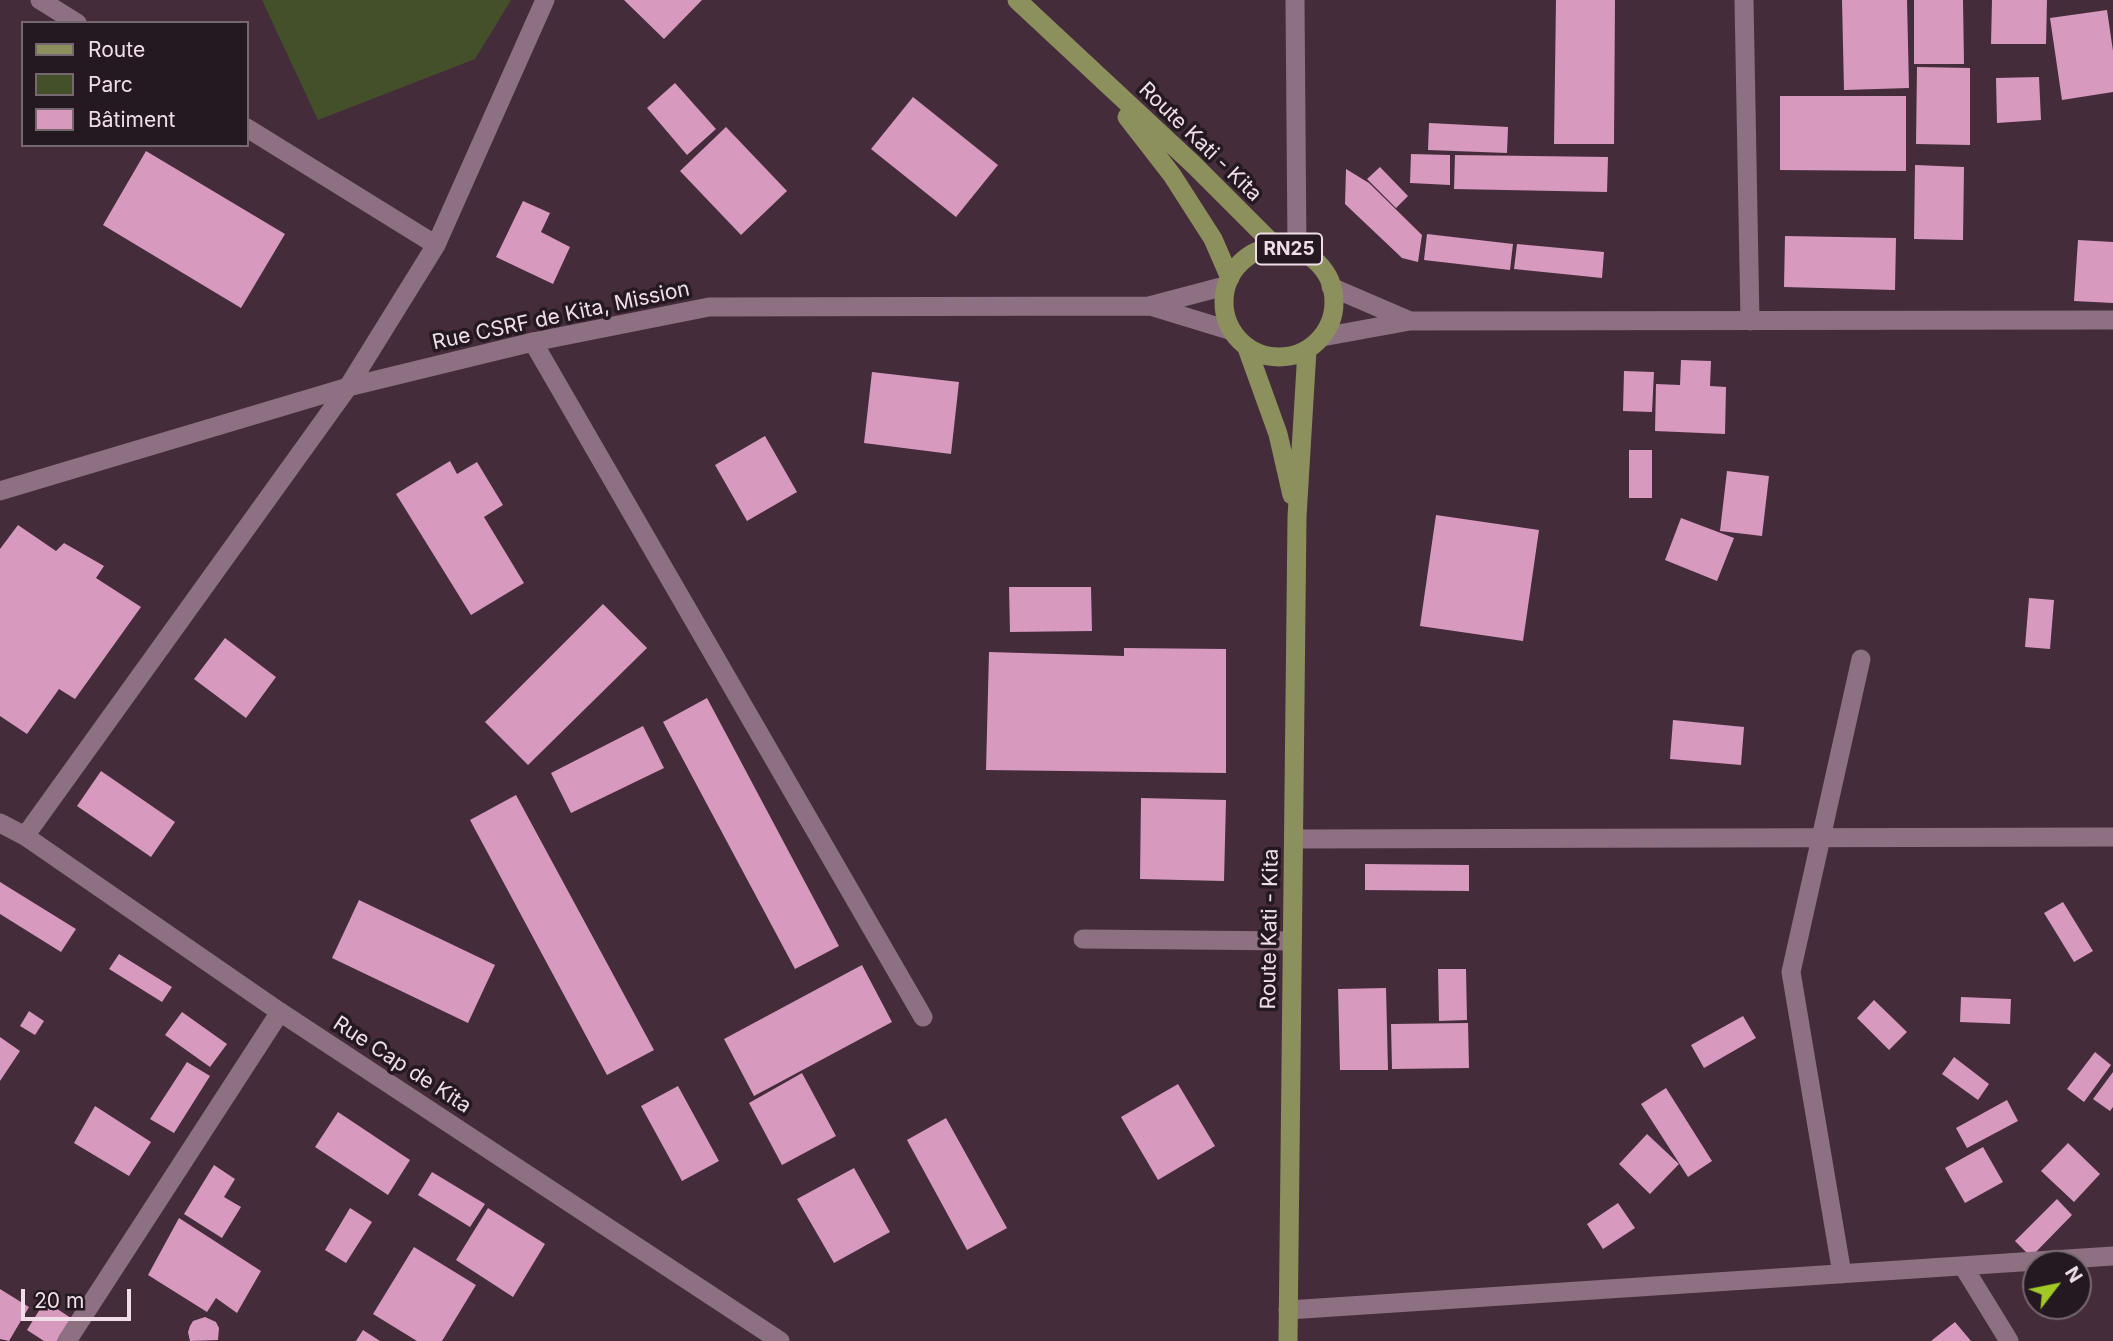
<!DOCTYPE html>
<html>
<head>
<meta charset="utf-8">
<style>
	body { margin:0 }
	#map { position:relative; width:2113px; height:1341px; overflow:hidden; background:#452c3b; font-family:Inter,sans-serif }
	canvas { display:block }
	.legend { position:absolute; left:21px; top:21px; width:228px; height:126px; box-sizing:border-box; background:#241920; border:2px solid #756870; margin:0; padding:9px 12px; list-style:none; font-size:21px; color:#efdee8 }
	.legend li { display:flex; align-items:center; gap:14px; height:35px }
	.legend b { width:35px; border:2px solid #756870 }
	.north { position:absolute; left:2022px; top:1250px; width:70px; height:70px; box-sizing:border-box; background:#241920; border:2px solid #756870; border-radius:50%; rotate:58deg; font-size:19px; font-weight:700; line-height:28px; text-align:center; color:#efdee8 }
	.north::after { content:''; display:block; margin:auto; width:24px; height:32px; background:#a3c927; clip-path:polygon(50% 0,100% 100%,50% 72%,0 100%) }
	.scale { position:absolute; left:21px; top:1289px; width:110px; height:32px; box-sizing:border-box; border:4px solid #efdee8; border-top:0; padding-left:9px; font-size:21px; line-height:24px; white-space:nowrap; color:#efdee8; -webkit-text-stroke:5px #241920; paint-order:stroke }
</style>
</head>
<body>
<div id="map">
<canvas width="2113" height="1341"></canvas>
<ul class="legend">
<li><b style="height:9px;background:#8b905c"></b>Route</li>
<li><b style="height:19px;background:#44502a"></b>Parc</li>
<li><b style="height:19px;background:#d799be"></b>Bâtiment</li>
</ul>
<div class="north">N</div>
<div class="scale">20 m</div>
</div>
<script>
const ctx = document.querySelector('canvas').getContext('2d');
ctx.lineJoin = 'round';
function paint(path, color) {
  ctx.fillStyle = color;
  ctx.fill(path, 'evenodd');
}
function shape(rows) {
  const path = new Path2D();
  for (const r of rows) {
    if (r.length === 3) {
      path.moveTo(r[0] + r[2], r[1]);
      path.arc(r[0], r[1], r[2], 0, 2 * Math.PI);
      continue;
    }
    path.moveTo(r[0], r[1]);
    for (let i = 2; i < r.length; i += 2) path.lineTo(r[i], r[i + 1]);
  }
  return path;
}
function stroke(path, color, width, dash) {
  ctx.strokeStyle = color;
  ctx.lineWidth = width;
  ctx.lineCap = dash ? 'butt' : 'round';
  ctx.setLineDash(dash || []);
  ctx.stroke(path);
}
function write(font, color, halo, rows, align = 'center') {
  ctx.font = font + ' Inter,sans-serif';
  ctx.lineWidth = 7;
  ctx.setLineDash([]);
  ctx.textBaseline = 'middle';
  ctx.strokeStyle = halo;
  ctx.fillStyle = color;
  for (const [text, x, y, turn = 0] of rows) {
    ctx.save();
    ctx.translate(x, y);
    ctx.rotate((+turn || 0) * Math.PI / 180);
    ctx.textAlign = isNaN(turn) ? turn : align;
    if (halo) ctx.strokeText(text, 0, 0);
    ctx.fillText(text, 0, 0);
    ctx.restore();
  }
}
paint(shape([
	[262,0,511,0,475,59,318,120]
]), '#44502a');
paint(shape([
	[624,0,702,0,664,39],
	[1556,0,1615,0,1614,144,1554,144],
	[1842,0,1907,0,1909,88,1844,90],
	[1914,0,1963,0,1964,64,1914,64],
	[1992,0,2047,0,2046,44,1991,44],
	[2107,10,2113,51,2113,92,2062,100,2050,18],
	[1917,67,1970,68,1970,145,1916,144],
	[2039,77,2041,120,1997,123,1996,78],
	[675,83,716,129,687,155,647,108],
	[1780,96,1906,96,1906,171,1780,170],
	[913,97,998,165,956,217,871,149],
	[1429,123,1508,127,1507,153,1428,150],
	[726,127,787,191,741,235,680,171],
	[146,151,285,234,241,308,103,225],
	[1411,154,1450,155,1450,185,1410,183],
	[1455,155,1608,157,1607,192,1454,189],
	[1915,165,1964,167,1963,240,1914,239],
	[1380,167,1408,196,1396,208,1367,179],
	[1346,169,1369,183,1422,235,1418,262,1402,258,1345,204],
	[523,201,550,213,541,232,570,247,553,284,496,257],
	[1427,234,1513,244,1510,270,1424,260],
	[1785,236,1896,238,1895,290,1784,287],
	[2078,240,2113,242,2113,303,2074,301],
	[1517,244,1604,252,1602,278,1514,269],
	[1681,360,1711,361,1710,386,1726,387,1725,434,1655,431,1656,384,1680,385],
	[1624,371,1654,372,1652,412,1623,411],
	[872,372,959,382,951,454,864,443],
	[765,436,797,492,747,521,715,465],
	[1629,450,1652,450,1652,498,1629,498],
	[450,461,457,474,477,462,503,505,484,517,524,583,471,615,396,494],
	[1727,471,1769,476,1762,536,1720,531],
	[1436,515,1539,530,1523,641,1420,626],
	[1681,518,1734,538,1717,581,1665,560],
	[18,525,56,551,64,543,104,566,96,578,141,607,75,699,59,689,27,734,0,716,0,549],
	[1009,587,1091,587,1092,631,1010,632],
	[2029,598,2054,600,2050,649,2025,647],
	[603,604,647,648,528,765,485,722],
	[225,638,276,677,246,718,194,679],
	[1124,648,1226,649,1226,773,986,770,989,652,1124,656],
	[707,698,839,946,795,969,663,722],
	[1673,720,1744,727,1741,765,1670,759],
	[643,726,664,768,571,813,551,773],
	[101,771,175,822,151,857,77,806],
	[516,795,654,1050,607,1075,470,820],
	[1141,798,1226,800,1224,881,1140,879],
	[1365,864,1469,865,1469,891,1365,890],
	[0,882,76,929,61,952,0,914],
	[359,900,495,965,468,1023,332,958],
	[2063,902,2093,951,2074,962,2044,913],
	[119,954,172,987,162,1002,109,969],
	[862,965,892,1022,754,1096,724,1039],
	[1438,969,1466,969,1467,1020,1439,1021],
	[1386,988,1388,1070,1340,1070,1338,989],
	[1961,997,2011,999,2010,1024,1960,1022],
	[1874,1000,1907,1032,1889,1050,1857,1018],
	[29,1011,44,1021,35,1035,20,1026],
	[182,1012,227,1044,210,1067,165,1035],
	[1743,1016,1756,1038,1704,1068,1691,1045],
	[1468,1023,1469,1068,1392,1069,1391,1024],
	[0,1037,20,1051,0,1081],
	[2095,1052,2111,1065,2084,1102,2067,1089],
	[1954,1057,1989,1084,1978,1100,1942,1074],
	[187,1062,210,1076,174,1133,150,1119],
	[2113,1072,2113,1107,2110,1111,2093,1099],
	[802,1073,836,1136,782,1165,749,1103],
	[1178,1084,1215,1146,1158,1180,1121,1117],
	[678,1086,719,1161,682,1181,641,1106],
	[1666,1088,1712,1161,1688,1177,1641,1104],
	[2007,1100,2018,1121,1967,1148,1956,1128],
	[95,1106,151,1142,129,1176,74,1143],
	[338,1112,410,1160,388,1195,315,1147],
	[946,1118,1007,1228,967,1250,907,1140],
	[1647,1134,1679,1164,1650,1194,1619,1164],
	[2068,1143,2100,1174,2074,1202,2041,1171],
	[1983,1147,2003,1182,1965,1203,1945,1168],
	[214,1165,235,1179,224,1197,241,1207,222,1238,184,1214],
	[854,1168,890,1232,834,1263,797,1199],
	[432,1172,485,1204,470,1227,418,1195],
	[2057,1199,2072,1215,2031,1257,2015,1241],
	[1618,1203,1635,1228,1603,1249,1587,1224],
	[350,1208,372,1222,346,1263,325,1250],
	[488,1208,545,1244,513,1297,456,1260],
	[179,1218,261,1271,237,1313,216,1298,207,1312,148,1275],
	[414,1247,476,1285,442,1341,417,1341,373,1314],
	[0,1289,29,1307,9,1341,0,1339],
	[45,1301,71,1318,57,1341,44,1341,27,1330],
	[205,1317,216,1322,219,1328,218,1340,190,1341,188,1332,190,1326,193,1321],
	[1955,1322,1971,1341,1931,1341],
	[363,1330,380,1341,356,1341]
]), '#d799be');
stroke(shape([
	[1744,0,1750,321],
	[1083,939,1292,941]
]), '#8d7081', 19);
stroke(shape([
	[40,0,77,23],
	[1295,0,1297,250],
	[247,128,436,245],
	[1331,287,1410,321],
	[1322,337,1410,321,2113,320],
	[533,342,923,1017],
	[25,836,348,387,436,245,545,0],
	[1294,839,2113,837],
	[1963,1266,2009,1341],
	[1842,1274,1791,972,1861,659],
	[1288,1310,2113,1256],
	[67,1341,280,1012]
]), '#8d7081', 19);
stroke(shape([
	[0,823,25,836,280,1012,780,1341]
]), '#8d7081', 19);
stroke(shape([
	[1150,306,1232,331],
	[0,491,348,387,533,342,709,307,1149,306,1225,286]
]), '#8d7081', 19);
stroke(shape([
	[1017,0,1194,165,1275,246],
	[1127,117,1172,175,1213,239,1230,278],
	[1279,302,55],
	[1247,348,1278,434,1292,495],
	[1288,1341,1297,517,1307,350]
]), '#8b905c', 19);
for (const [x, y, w] of [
	[1289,249,66]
]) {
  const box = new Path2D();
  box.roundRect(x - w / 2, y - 15.5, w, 31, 5);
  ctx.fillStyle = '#241920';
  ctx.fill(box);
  stroke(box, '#efdee8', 2);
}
write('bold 19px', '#efdee8', null, [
	["RN25",1289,249]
]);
write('21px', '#efdee8', '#241920', [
	["Route Kati - Kita",1200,142,44],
	["Rue CSRF de Kita, Mission",561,316,-12],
	["Route Kati - Kita",1270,929,-89],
	["Rue Cap de Kita",402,1065,33]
]);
</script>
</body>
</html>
